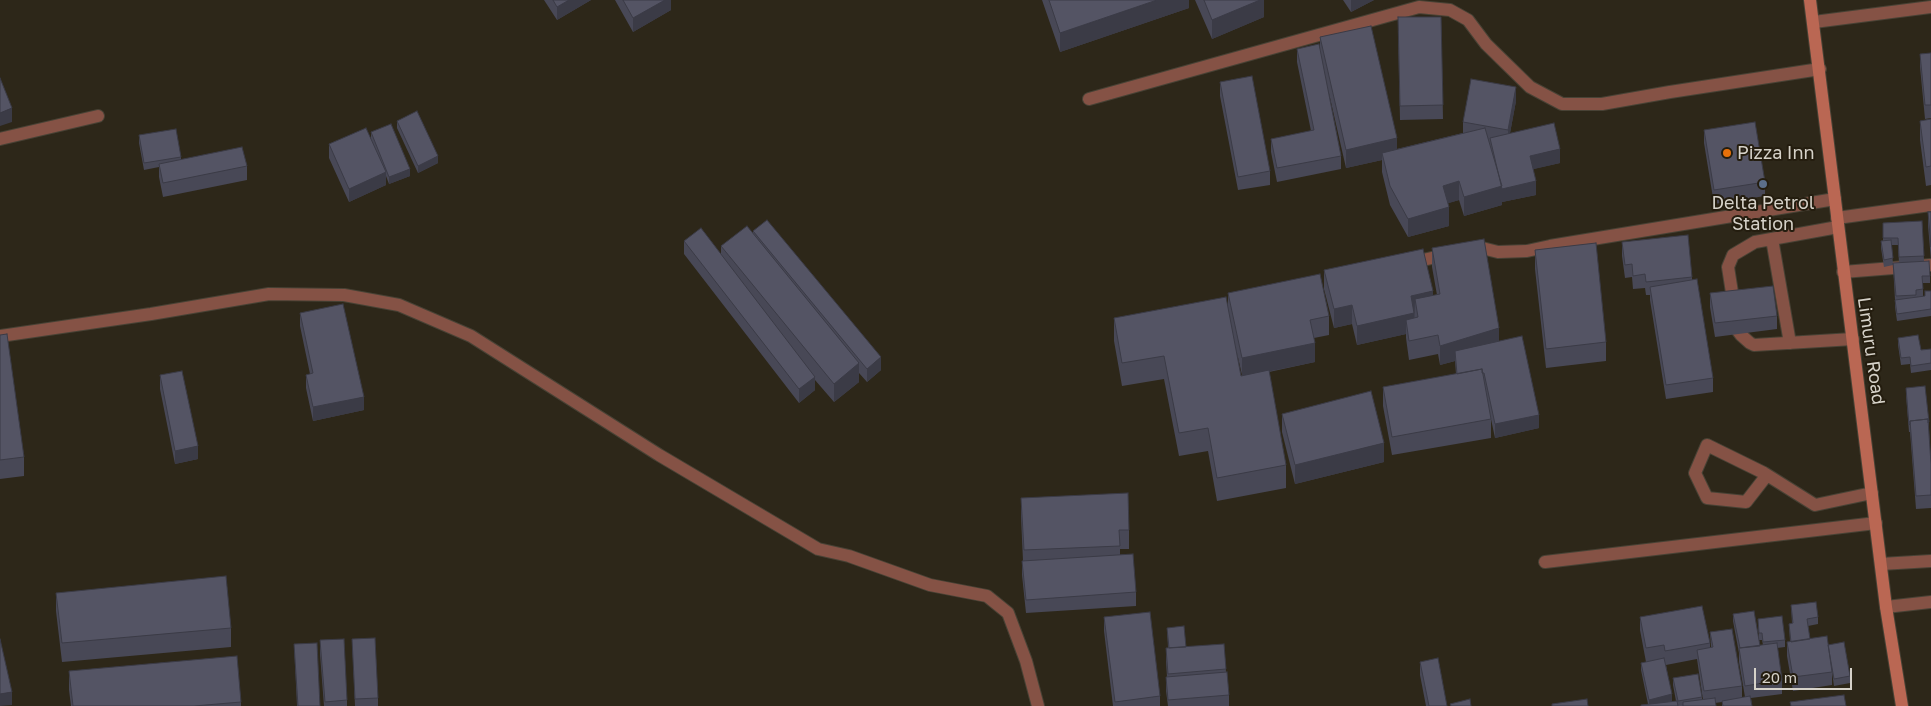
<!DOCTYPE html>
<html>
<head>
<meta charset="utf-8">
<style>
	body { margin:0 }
	#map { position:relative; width:1931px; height:706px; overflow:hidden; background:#2d2719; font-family:"Golos Text",sans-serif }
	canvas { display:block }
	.scale { position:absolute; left:1754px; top:668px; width:98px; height:22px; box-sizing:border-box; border:2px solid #d6d2c9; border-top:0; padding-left:6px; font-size:15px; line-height:18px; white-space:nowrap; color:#d6d2c9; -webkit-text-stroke:4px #241d0f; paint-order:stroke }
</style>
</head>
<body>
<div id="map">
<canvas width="1931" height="706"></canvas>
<div class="scale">20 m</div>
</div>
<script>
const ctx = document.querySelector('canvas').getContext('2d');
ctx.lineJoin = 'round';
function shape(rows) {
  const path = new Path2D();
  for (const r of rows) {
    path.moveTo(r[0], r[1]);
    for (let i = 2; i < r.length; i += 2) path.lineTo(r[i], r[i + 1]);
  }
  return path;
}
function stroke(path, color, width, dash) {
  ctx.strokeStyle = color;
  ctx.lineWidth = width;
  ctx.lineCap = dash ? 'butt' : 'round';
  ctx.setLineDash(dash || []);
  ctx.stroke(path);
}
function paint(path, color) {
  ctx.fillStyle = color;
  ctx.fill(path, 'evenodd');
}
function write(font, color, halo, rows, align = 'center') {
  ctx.font = font + ' "Golos Text",sans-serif';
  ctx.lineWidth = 4;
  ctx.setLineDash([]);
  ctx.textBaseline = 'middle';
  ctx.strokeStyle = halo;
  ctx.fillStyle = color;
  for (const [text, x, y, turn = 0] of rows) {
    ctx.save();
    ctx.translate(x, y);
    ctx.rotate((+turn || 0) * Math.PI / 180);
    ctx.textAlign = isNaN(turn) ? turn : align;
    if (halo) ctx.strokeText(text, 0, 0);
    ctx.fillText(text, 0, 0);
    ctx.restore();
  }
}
const lane = shape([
	[1814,22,1931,7],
	[1837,218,1931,205],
	[1838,227,1755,242,1733,255,1728,267,1738,331,1741,335,1750,343,1754,345,1853,339],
	[1772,239,1790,343],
	[1843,272,1931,265],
	[1767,475,1746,502,1707,498,1695,473,1707,445,1764,473,1815,505,1872,493],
	[1545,562,1876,523],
	[1881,564,1931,561],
	[1886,607,1931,602]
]);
const street = shape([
	[1089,99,1419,7,1450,10,1468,20,1486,44,1530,87,1562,104,1602,104,1670,92,1820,69],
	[0,139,98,116],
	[1470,249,1478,247,1498,252,1527,251,1550,246,1835,199],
	[1410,263,1449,254],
	[0,336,151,314,269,294,344,295,399,305,471,336,659,455,818,549,849,556,930,585,987,596,1008,613,1026,661,1038,706]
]);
const secondary = shape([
	[1810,0,1886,607,1902,706]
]);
stroke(lane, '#484235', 14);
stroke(street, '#484235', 14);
stroke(secondary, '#484235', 14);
stroke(lane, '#855245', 12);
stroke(street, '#855245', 12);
stroke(secondary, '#ba6753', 12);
paint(shape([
	[544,0,591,0,557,20],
	[615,0,671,0,671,10,633,32],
	[1042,0,1189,0,1189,8,1060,52],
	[1195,0,1264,0,1264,17,1212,39],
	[1343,0,1374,0,1351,12],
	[1441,17,1443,119,1400,120,1398,31],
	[1320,37,1397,149,1463,133,1463,122,1516,101,1510,133,1560,163,1533,169,1536,195,1502,202,1502,200,1502,205,1464,216,1459,200,1448,203,1449,226,1408,237,1390,205,1382,172,1382,160,1346,168,1328,89,1341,156,1341,169,1277,182,1271,152,1271,139,1311,131,1297,62,1297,49,1320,53],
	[1931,53,1931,118,1925,119,1920,67,1920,54],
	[1220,82,1270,171,1270,185,1238,190,1220,96],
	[1931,119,1931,185,1926,186,1920,140,1920,121],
	[397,121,438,163,418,173,397,128],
	[1704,130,1765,182,1765,196,1714,204,1704,143],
	[371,132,410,176,389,184,386,176,386,185,349,202,329,158,329,144,371,139],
	[139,135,181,157,181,159,247,166,247,180,163,197,159,177,159,167,144,170,139,143],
	[1928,212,1931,212,1931,260,1928,226],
	[1922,221,1924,261,1930,276,1930,283,1923,283,1923,296,1925,296,1925,291,1931,291,1931,316,1897,321,1895,307,1895,300,1893,265,1884,267,1881,248,1881,241,1883,241,1883,223],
	[1891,245,1898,245,1899,263,1893,263],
	[753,231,881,370,867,382,859,373,859,382,834,402,815,380,815,390,799,403,684,254,684,241,721,255,721,246,753,233],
	[1622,242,1692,277,1692,280,1713,378,1713,392,1666,399,1650,300,1650,295,1646,295,1645,288,1633,289,1632,277,1625,278,1622,256],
	[1432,248,1499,341,1539,428,1495,438,1491,419,1491,438,1392,455,1383,406,1383,387,1456,374,1455,361,1440,365,1438,354,1409,360,1406,338,1406,334,1357,345,1352,324,1334,328,1324,289,1324,270,1433,295,1437,295,1432,267],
	[1535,250,1606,342,1606,361,1546,368,1535,269],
	[1228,293,1329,316,1329,335,1314,338,1315,362,1269,372,1286,465,1286,488,1217,501,1208,451,1179,456,1164,379,1122,386,1114,341,1114,318,1228,305],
	[1237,353,1242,375,1241,376],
	[1710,293,1777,316,1777,329,1715,337,1710,307],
	[300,313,364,410,313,421,306,388,306,375,310,374,300,326],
	[0,335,24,457,24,476,0,479],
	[1898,338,1921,350,1931,349,1931,370,1911,373,1910,364,1901,365,1898,345],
	[160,375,198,459,175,464,160,389],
	[1906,388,1929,422,1929,430,1931,464,1931,508,1916,509,1910,432,1909,432,1906,395],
	[1282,414,1384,462,1295,484,1282,432],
	[1021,498,1129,530,1129,549,1120,549,1120,555,1136,592,1136,606,1026,613,1022,575,1022,561,1023,561,1021,517],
	[56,593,231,628,231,647,62,662,56,611],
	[1791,605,1818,617,1818,624,1808,626,1810,639,1828,646,1850,676,1850,683,1834,686,1832,672,1832,685,1793,691,1787,656,1787,642,1790,642,1789,624,1792,623],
	[1733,614,1759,639,1758,619,1785,640,1785,647,1777,648,1782,680,1782,694,1751,698,1752,706,1722,706,1722,702,1715,703,1716,706,1641,706,1648,704,1641,670,1641,663,1646,662,1640,630,1640,617,1710,643,1710,647,1711,647,1710,632,1742,686,1742,697,1745,697,1739,662,1739,653,1733,621],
	[1759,640,1762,640,1763,645,1760,646],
	[1697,659,1703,700,1702,700,1702,697,1673,678,1673,685,1676,701,1672,701,1666,665],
	[1104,617,1160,696,1160,706,1113,706,1104,631],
	[1167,628,1186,647,1224,644,1226,672,1229,695,1229,706,1168,706,1166,691,1166,677,1167,677,1166,662,1166,648,1168,648],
	[352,639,378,698,378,706,355,706],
	[320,640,347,700,347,706,324,706,320,654],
	[294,644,320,706,297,706],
	[1420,662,1447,706,1426,706,1420,675],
	[69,671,241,702,241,706,71,706,69,690]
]), '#484856');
paint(shape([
	[569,0,591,0,557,20,557,7],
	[665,0,671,0,671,10,633,32,633,18],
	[1157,0,1189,0,1189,8,1060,52,1060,33],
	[1260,0,1264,0,1264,17,1212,39,1212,20],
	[1351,0,1374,0,1351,12],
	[1516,87,1516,101,1508,144,1508,130],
	[12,108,12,122,0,126,0,113],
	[1397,138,1397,157,1382,153,1382,160,1346,168,1346,150],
	[1560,149,1560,163,1530,170,1530,156],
	[438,156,438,163,418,173,418,166],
	[410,169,410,176,389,184,389,177],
	[386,172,386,185,349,202,349,189],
	[1459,181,1459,200,1443,205,1443,186],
	[1536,181,1536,195,1502,202,1502,189],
	[1502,186,1502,205,1464,216,1464,197],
	[1449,207,1449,226,1408,237,1408,219],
	[1433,291,1433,310,1415,299,1414,332,1406,320,1406,334,1357,345,1357,326,1411,296],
	[1352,305,1352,324,1334,328,1334,309],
	[1499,328,1499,346,1455,351,1455,361,1440,365,1440,346],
	[1315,343,1315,362,1242,377,1242,358],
	[881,357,881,370,867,382,867,369],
	[859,363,859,382,834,402,834,384],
	[815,377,815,390,799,403,799,389],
	[364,397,364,410,313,421,313,407],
	[1539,415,1539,428,1495,438,1495,424],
	[1384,443,1384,462,1295,484,1295,465],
	[198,446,198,459,175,464,175,451],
	[12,692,12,705,0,706,0,694],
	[1672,694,1672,701,1649,706,1649,700]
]), '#3b3b46');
const building = shape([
	[553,0,569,0,557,7,553,0],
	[623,0,665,0,633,18,623,0],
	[1049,0,1157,0,1060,33,1049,0],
	[1204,0,1260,0,1212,20,1204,0],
	[1398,17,1441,17,1443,105,1400,106,1398,17],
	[1371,26,1397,138,1346,150,1320,37,1371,26],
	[1319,44,1341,156,1277,168,1271,139,1314,130,1297,49,1319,44],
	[1931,53,1931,105,1925,105,1920,54,1931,53],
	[1252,76,1270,171,1238,177,1220,82,1252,76],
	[0,78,12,108,0,113,0,78],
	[1471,79,1516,87,1508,130,1463,122,1471,79],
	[417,111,438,156,418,166,397,121,417,111],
	[1931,119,1931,166,1926,167,1920,121,1931,119],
	[1755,122,1765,182,1714,190,1704,130,1755,122],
	[1554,123,1560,149,1530,156,1536,181,1502,189,1490,138,1554,123],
	[391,124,410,169,389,177,371,132,391,124],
	[366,128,386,172,349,189,329,144,366,128],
	[1485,128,1502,186,1464,197,1459,181,1443,186,1449,207,1408,219,1390,186,1382,153,1485,128],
	[176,129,181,157,144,163,139,135,176,129],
	[242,147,247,166,163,183,159,164,242,147],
	[1928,212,1931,212,1931,247,1928,212],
	[767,220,881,357,867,369,753,231,767,220],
	[1922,221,1924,256,1899,257,1898,238,1883,238,1883,223,1922,221],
	[747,226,859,363,834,384,721,246,747,226],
	[701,228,815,377,799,389,684,241,701,228],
	[1688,235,1692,277,1646,282,1645,274,1633,276,1632,264,1625,265,1622,242,1688,235],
	[1484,239,1499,328,1440,346,1438,335,1409,341,1406,320,1418,317,1415,299,1440,294,1432,248,1484,239],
	[1891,240,1893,258,1884,260,1881,241,1891,240],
	[1596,243,1606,342,1546,349,1535,250,1596,243],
	[1423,249,1433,291,1411,296,1414,313,1357,326,1352,305,1334,309,1324,270,1423,249],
	[1929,261,1930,276,1922,276,1923,289,1916,290,1916,295,1896,296,1893,263,1929,261],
	[1320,274,1329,316,1310,320,1315,343,1242,358,1228,293,1320,274],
	[1697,279,1713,378,1666,385,1650,287,1697,279],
	[1773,286,1777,316,1715,323,1710,293,1773,286],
	[1925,291,1931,291,1931,309,1897,314,1895,300,1925,296,1925,291],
	[1226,297,1241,376,1269,370,1286,465,1217,478,1208,428,1179,433,1164,356,1122,363,1114,318,1226,297],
	[343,304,364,397,313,407,306,375,313,373,300,313,343,304],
	[7,334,24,457,0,460,0,335,7,334],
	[1918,335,1921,350,1931,349,1931,363,1911,366,1910,357,1901,358,1898,338,1918,335],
	[1522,336,1539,415,1495,424,1484,373,1482,373,1482,369,1457,374,1455,351,1522,336],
	[1482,369,1491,419,1392,437,1383,387,1482,369],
	[182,371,198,446,175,451,160,375,182,371],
	[1925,386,1929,422,1928,423,1928,419,1910,421,1910,424,1909,425,1906,388,1925,386],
	[1371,391,1384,443,1295,465,1282,414,1371,391],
	[1928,419,1931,464,1931,495,1916,496,1910,421,1928,419],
	[1128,493,1129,530,1119,530,1120,546,1024,550,1021,498,1128,493],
	[1133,554,1136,592,1026,600,1022,561,1133,554],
	[226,576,231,628,62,643,56,593,226,576],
	[1816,602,1818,617,1807,619,1810,639,1791,642,1789,624,1793,623,1791,605,1816,602],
	[1702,606,1710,643,1665,651,1664,645,1646,648,1640,617,1702,606],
	[1754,611,1760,646,1740,648,1733,614,1754,611],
	[1150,612,1160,696,1115,702,1104,617,1150,612],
	[1782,616,1785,640,1763,642,1762,633,1759,633,1758,619,1782,616],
	[1184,626,1186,647,1169,648,1167,628,1184,626],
	[1732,629,1742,686,1704,691,1697,650,1713,647,1710,632,1732,629],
	[1827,636,1832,672,1793,677,1787,642,1827,636],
	[375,638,378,698,355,699,352,639,375,638],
	[0,639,12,692,0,694,0,639],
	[344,639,347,700,325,702,320,640,344,639],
	[1844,642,1850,676,1834,679,1828,645,1844,642],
	[317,643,320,706,298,706,294,644,317,643],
	[1777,643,1782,680,1745,686,1739,648,1777,643],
	[1224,644,1226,669,1168,674,1166,648,1224,644],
	[237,656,241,702,194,706,73,706,69,671,237,656],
	[1438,658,1447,706,1429,706,1420,662,1438,658],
	[1664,658,1672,694,1649,700,1641,663,1664,658],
	[1227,672,1229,695,1168,700,1166,677,1227,672],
	[1698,674,1702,697,1678,701,1673,678,1698,674],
	[1844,695,1846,706,1791,706,1790,702,1844,695],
	[1750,696,1752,706,1723,706,1722,701,1750,696],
	[1715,698,1716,706,1683,706,1683,702,1715,698],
	[1470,699,1471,706,1451,706,1450,704,1470,699],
	[1587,699,1588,706,1552,706,1552,704,1587,699],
	[1677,701,1678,706,1641,706,1641,705,1677,701]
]);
paint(building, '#545464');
stroke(building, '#3b3b46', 1);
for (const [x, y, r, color] of [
	[1727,153,5,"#e8710a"],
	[1763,184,5,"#5c6f8a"]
]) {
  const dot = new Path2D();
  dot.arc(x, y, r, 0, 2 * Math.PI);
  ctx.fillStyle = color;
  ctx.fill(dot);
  stroke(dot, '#241d0f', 2);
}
write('18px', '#d6d2c9', '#241d0f', [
	["Pizza Inn",1737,153],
	["Delta Petrol",1763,203,"center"],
	["Station",1763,224,"center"]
], 'left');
write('18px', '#d6d2c9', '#241d0f', [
	["Limuru Road",1871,351,82]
]);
</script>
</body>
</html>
